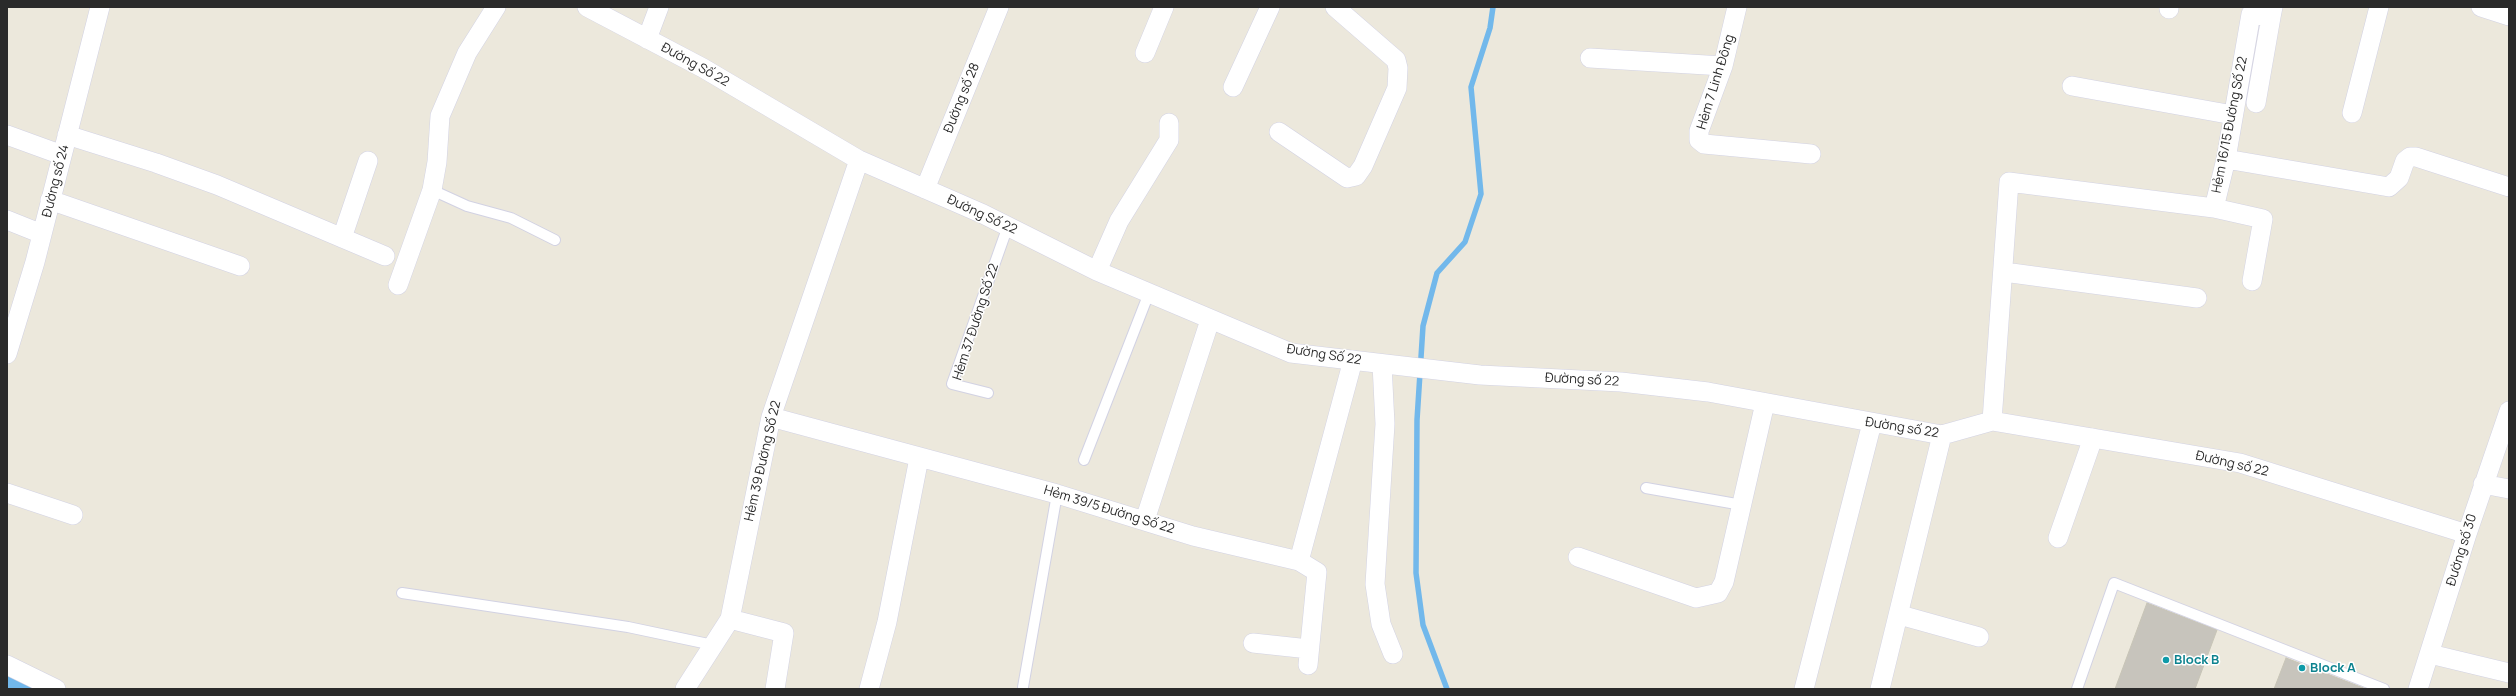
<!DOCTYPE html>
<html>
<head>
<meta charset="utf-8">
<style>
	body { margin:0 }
	#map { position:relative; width:2516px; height:696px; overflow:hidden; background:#ece8dc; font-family:Manrope,sans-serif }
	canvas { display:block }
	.frame { position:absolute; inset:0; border:8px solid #2a2a2a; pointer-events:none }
</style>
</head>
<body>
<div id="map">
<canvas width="2516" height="696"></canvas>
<div class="frame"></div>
</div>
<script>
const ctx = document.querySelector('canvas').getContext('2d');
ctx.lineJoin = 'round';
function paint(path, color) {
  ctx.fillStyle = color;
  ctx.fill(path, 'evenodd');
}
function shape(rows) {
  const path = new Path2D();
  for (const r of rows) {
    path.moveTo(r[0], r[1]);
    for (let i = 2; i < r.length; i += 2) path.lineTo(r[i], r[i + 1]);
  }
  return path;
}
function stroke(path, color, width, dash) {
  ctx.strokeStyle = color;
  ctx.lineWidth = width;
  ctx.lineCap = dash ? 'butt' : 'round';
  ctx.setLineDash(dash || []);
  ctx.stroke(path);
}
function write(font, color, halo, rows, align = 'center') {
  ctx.font = font + ' Manrope,sans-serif';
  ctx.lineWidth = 3;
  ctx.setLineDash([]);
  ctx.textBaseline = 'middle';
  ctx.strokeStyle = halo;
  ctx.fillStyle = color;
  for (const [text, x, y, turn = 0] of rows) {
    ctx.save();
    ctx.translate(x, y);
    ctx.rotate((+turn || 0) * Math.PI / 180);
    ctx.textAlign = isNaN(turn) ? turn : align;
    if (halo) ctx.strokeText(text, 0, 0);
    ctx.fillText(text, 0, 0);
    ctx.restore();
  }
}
paint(shape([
	[7,673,41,689,7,689]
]), '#72b8eb');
stroke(shape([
	[1447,689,1423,625,1416,573,1417,420,1423,326,1437,273,1465,242,1481,194,1471,87,1490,28,1493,7]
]), '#72b8eb', 5.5);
const building = shape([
	[2147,603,2217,630,2195,689,2115,689,2147,603],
	[2286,658,2366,689,2274,689,2286,658]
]);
paint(building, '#c7c4bc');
stroke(building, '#c7c4b6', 1);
const lane = shape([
	[432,190,467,206,511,218,555,240],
	[988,393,952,384,1008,226],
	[1084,460,1149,293],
	[1646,488,1742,505],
	[402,593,628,627,713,645],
	[1023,687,1057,494],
	[2077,689,2114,583,2384,689]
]);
const street = shape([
	[587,7,703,68,859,160,983,214,1097,271,1291,353,1480,375,1621,382,1708,392,1942,435,1992,421,2240,463,2467,534],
	[1737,7,1723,66,1699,131,1699,140,1704,144,1811,154],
	[2481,7,2509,16],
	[2169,9,2169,7],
	[647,39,659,7],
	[1145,53,1164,7],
	[1590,58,1723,66],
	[2072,86,2233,115],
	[1233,87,1270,7],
	[2256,103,2271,17],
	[2352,113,2379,7],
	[1279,132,1347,178,1356,176,1363,166,1397,88,1398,68,1396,60,1335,7],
	[7,135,62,155],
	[67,135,156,163,217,185,385,256],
	[2226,159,2389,187,2399,178,2405,161,2410,157,2416,157,2509,187],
	[925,189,999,7],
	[50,200,240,266],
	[2214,208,2226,159,2251,14,2271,17,2273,7],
	[7,220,42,234],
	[342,238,368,161],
	[1097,271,1119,221,1169,140,1169,123],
	[2004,272,2197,298],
	[398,285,432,190,437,162,440,116,467,53,496,7],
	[7,354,35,262,100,7],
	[1382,364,1385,424,1375,584,1381,624,1393,654],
	[771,417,1057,494,1193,536,1299,561,1317,572,1308,665],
	[1992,421,2009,182,2214,208,2263,219,2252,281],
	[2483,484,2509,489],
	[7,493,73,515],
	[1145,520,1210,320],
	[2058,538,2093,438],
	[1578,557,1696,598,1718,593,1724,582,1765,403],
	[1299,561,1353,360],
	[1900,615,1979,637],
	[730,619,784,633,775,689],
	[1253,643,1309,649],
	[2430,654,2509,673],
	[7,665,56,689],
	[685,689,730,619,771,417,859,160],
	[869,689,887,622,919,458],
	[1804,689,1872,423],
	[1880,689,1942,435],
	[2418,689,2467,534,2509,411]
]);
stroke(lane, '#d2d2e3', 12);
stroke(street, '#d2d2e3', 20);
stroke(lane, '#fff', 10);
stroke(street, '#fff', 19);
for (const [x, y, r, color] of [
	[2166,660,4,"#0f9aa8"],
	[2302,668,4,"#0f9aa8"]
]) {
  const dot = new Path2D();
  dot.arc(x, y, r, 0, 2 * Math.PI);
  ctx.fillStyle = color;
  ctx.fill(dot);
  stroke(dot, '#fff', 1.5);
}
write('13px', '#2a2a2a', '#fff', [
	["Đường Số 22",695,65,29],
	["Hẻm 7 Linh Đông",1716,82,-73],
	["Đường số 28",962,98,-68],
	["Hẻm 16/15 Đường Số 22",2230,125,-79],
	["Đường số 24",56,181,-76],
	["Đường Số 22",982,215,25],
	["Hẻm 37 Đường Số 22",976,322,-72],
	["Đường Số 22",1324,355,9],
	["Đường số 22",1582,380,3],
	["Đường số 22",1902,428,9],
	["Hẻm 39 Đường Số 22",763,461,-77],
	["Đường số 22",2232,464,13],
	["Hẻm 39/5 Đường Số 22",1109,510,17],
	["Đường số 30",2462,550,-73]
]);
write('bold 13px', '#0d838f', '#fff', [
	["Block B",2174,660],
	["Block A",2310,668]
], 'left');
</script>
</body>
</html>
